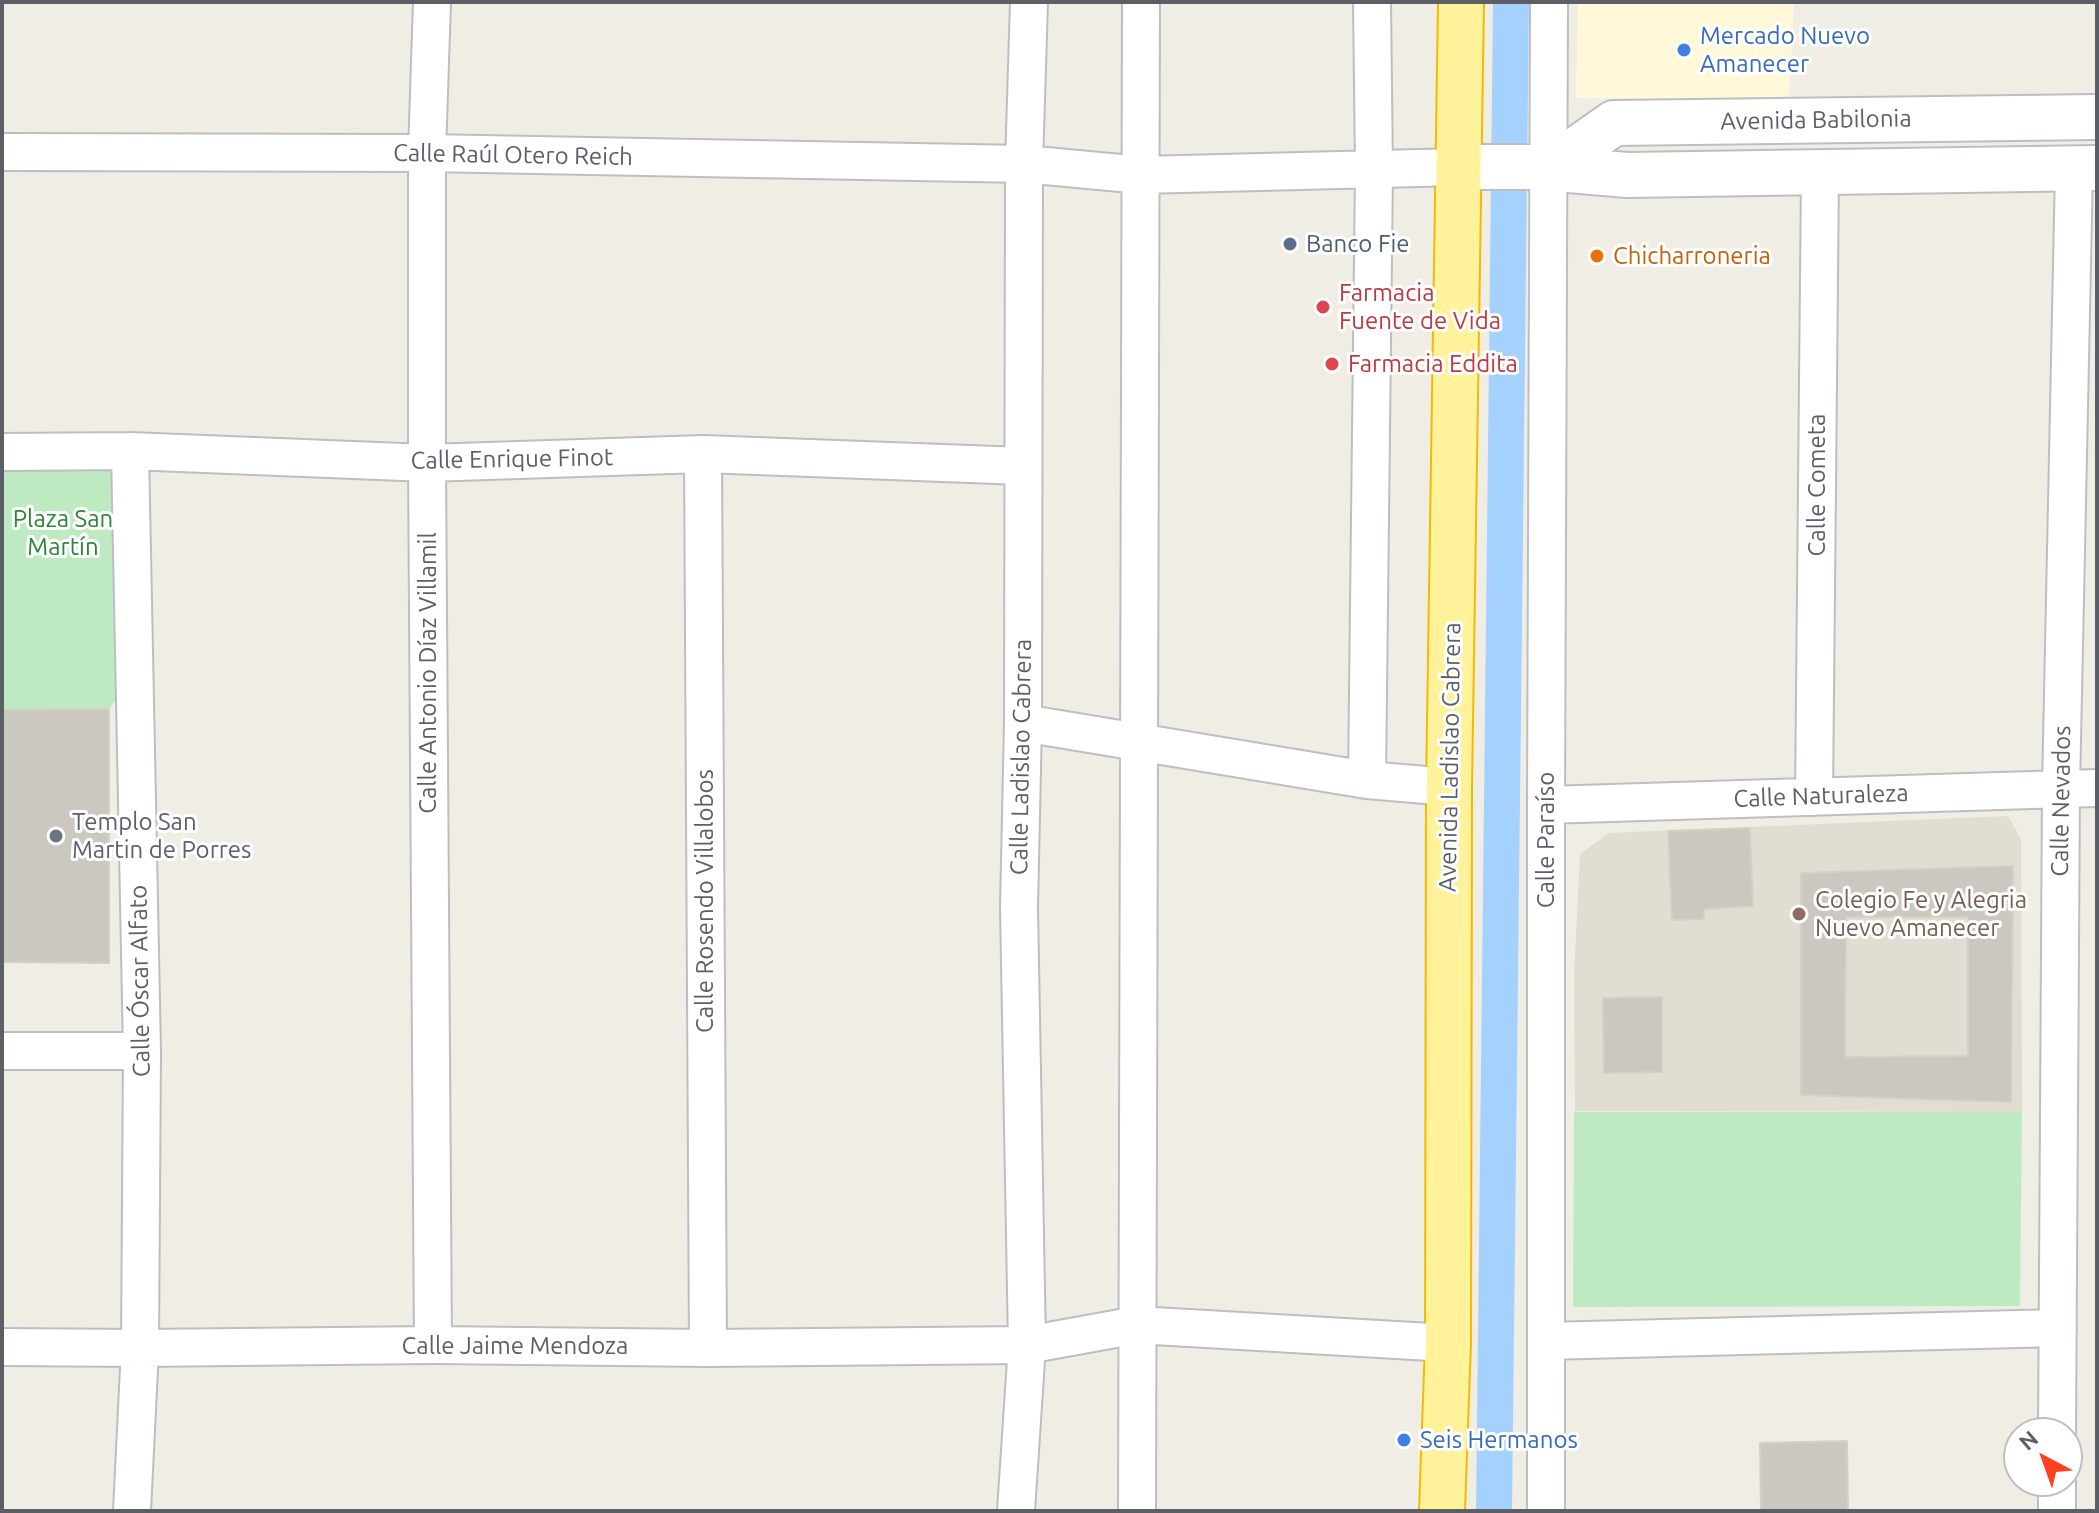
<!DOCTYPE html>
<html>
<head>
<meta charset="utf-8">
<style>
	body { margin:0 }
	#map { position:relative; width:2099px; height:1513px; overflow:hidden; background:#f0eee4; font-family:Ubuntu,sans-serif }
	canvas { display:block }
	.frame { position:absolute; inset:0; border:4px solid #5c6066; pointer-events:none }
	.north { position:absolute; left:2003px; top:1417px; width:80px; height:80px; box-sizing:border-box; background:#fff; border:2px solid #bebfc2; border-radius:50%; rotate:319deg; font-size:22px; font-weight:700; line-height:32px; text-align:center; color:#5c6066 }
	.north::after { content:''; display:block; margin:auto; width:28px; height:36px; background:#fb411f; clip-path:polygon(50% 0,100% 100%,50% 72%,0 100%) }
</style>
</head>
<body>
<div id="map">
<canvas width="2099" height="1513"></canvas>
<div class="frame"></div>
<div class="north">N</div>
</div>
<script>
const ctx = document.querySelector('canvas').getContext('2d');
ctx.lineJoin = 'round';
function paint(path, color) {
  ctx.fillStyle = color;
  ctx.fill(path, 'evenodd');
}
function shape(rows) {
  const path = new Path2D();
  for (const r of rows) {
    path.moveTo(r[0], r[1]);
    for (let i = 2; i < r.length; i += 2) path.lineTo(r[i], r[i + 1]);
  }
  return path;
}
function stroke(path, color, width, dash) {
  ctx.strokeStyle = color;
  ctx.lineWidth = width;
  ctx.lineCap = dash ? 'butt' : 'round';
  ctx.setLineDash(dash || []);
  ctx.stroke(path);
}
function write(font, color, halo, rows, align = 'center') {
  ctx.font = font + ' Ubuntu,sans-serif';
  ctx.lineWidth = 6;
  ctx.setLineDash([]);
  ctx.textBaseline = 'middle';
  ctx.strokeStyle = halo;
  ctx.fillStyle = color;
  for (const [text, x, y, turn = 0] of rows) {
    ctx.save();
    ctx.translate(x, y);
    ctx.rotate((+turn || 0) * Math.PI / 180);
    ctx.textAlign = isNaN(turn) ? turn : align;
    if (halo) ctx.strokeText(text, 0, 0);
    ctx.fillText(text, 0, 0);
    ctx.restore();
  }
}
paint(shape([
	[1578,2,1794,2,1789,100,1576,98]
]), '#fff9da');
paint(shape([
	[2008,816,2021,839,2022,1112,1575,1111,1574,975,1580,854,1609,833]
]), '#e0ded3');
paint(shape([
	[2,435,123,444,121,693,109,709,2,710],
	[1574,1112,2022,1112,2020,1306,1573,1307]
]), '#beeac1');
stroke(shape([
	[1494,1511,1511,2]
]), '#a5d1ff', 36);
const building = shape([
	[109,709,109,963,2,962,2,710,109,709],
	[1750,828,1753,906,1704,909,1704,919,1672,920,1668,831,1750,828],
	[2013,866,2011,1102,1801,1095,1801,873,2013,866],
	[1846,917,1968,917,1968,1056,1845,1057,1846,917],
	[1662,997,1662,1072,1604,1073,1603,998,1662,997],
	[1847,1441,1848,1511,1761,1511,1760,1443,1847,1441]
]);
paint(building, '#cbc8c1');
stroke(building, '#d5d1c2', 2);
const minor = shape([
	[432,2,427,153,427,463,433,1345],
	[2,152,427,153,1024,164,1142,175,1459,167],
	[130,451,142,1051,140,1348,132,1511],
	[2,452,130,451,427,463,703,454,1023,466],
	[703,454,708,1348],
	[1023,723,1367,780,1449,787],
	[1367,780,1374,170,1372,2],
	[1814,797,1820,174],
	[1546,805,2097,788],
	[2,1051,142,1051],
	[1546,1341,2058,1328],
	[2,1347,140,1348,433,1345,708,1348,1027,1345,1137,1325,1448,1343],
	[2057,1433,2061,789,2074,169],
	[1016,1511,1027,1345,1019,907,1023,723,1024,164,1029,2],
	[1137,1511,1141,2],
	[1546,1511,1546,805,1549,2],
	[2057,1511,2057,1481]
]);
const tertiary = shape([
	[1459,167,1534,167,1627,175,2097,168],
	[1550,168,1614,123,2097,117]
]);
const trunk = shape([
	[1442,1511,1448,1343,1449,787,1461,2]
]);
stroke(minor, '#bcbec4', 40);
stroke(tertiary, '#bcbec4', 48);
stroke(trunk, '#f4ba00', 48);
stroke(minor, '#fff', 36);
stroke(tertiary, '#fff', 44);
stroke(trunk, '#fff29b', 44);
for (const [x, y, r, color] of [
	[1684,50,8,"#3f7fe0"],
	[1290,244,8,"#5c6f8a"],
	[1597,256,8,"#e8710a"],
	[1323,307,8,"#e0444e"],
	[1332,364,8,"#e0444e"],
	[56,836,8,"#6b7280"],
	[1799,914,8,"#8d6e63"],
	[1404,1440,8,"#3f7fe0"]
]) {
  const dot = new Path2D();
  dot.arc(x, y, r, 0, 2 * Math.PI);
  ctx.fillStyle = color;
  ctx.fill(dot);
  stroke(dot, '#fff', 3);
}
write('24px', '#366cbe', '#fff', [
	["Mercado Nuevo",1700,36],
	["Amanecer",1700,64],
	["Seis Hermanos",1420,1440]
], 'left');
write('24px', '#5c6066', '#fff', [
	["Avenida Babilonia",1816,120,-1],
	["Calle Raúl Otero Reich",513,155,1],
	["Calle Enrique Finot",512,459,-1],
	["Calle Cometa",1817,485,-90],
	["Calle Antonio Díaz Villamil",428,673,-90],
	["Calle Ladislao Cabrera",1021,757,-89],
	["Avenida Ladislao Cabrera",1450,757,-89],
	["Calle Naturaleza",1821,796,-2],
	["Calle Nevados",2061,801,-89],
	["Calle Paraíso",1546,840,-90],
	["Calle Rosendo Villalobos",705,901,-90],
	["Calle Óscar Alfato",140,981,-91],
	["Calle Jaime Mendoza",515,1346]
]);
write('24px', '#4e5e75', '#fff', [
	["Banco Fie",1306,244]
], 'left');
write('24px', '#c56008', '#fff', [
	["Chicharroneria",1613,256]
], 'left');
write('24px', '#be3a42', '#fff', [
	["Farmacia",1339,293],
	["Fuente de Vida",1339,321],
	["Farmacia Eddita",1348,364]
], 'left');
write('24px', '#2c8537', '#fff', [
	["Plaza San",63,519],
	["Martín",63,547]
]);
write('24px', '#5b616d', '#fff', [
	["Templo San",72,822],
	["Martin de Porres",72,850]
], 'left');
write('24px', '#785e54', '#fff', [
	["Colegio Fe y Alegria",1815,900],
	["Nuevo Amanecer",1815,928]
], 'left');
</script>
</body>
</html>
